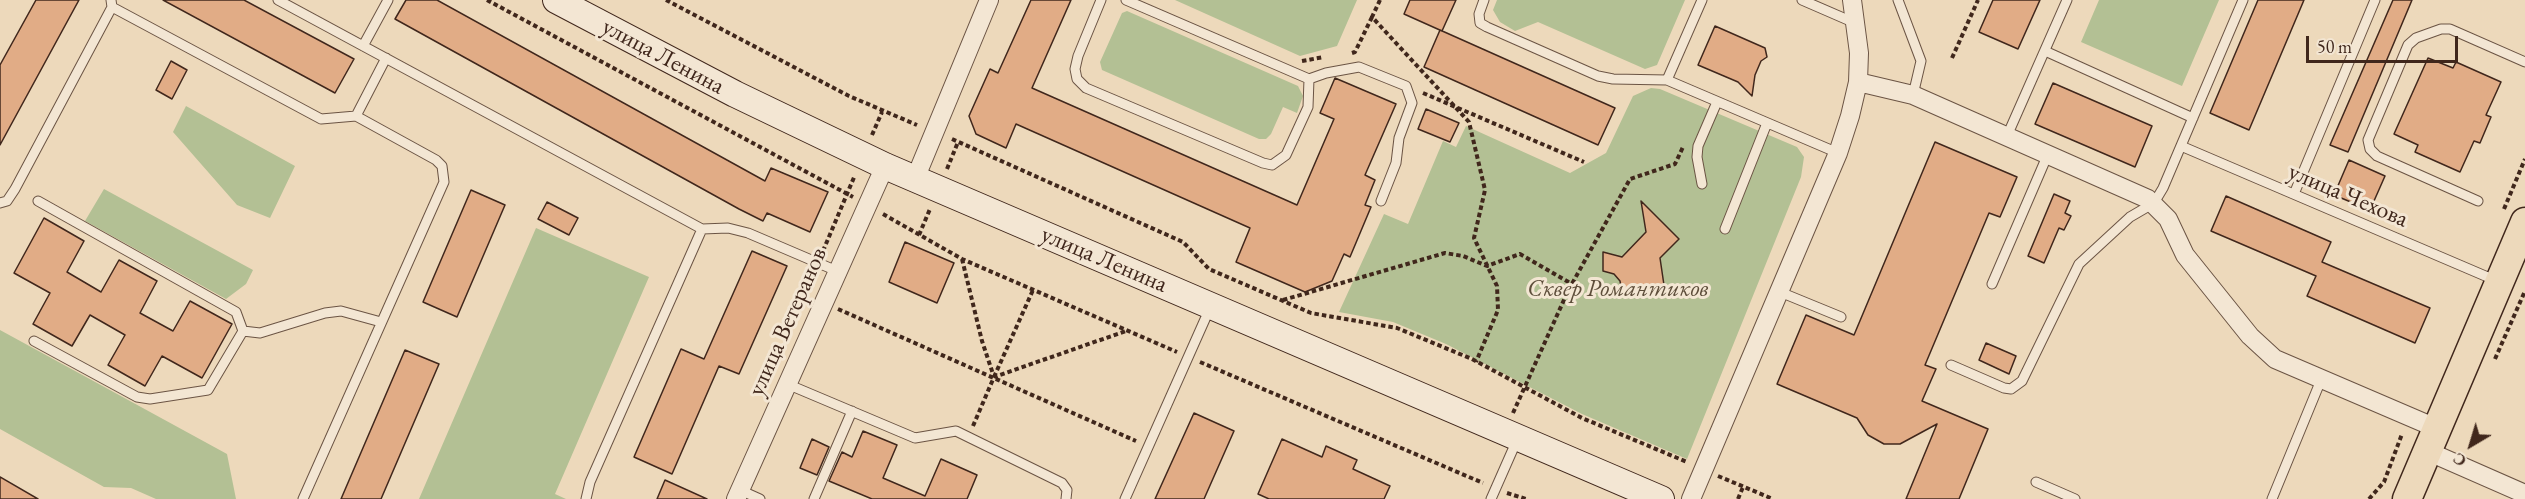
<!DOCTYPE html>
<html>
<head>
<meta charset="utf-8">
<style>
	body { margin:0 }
	#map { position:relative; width:2525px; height:499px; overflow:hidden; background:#edd9bb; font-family:"EB Garamond",serif }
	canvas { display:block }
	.north { position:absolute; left:2441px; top:415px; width:60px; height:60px; -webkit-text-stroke:4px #f3e6d3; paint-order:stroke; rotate:218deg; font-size:16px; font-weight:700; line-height:24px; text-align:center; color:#40271c }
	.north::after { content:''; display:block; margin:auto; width:21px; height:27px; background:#40271c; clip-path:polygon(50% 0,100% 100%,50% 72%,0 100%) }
	.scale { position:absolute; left:2306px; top:36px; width:152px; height:27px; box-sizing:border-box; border:3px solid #40271c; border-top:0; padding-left:8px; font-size:18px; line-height:21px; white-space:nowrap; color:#40271c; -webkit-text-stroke:4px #f3e6d3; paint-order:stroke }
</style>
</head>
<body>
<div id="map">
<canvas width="2525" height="499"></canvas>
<div class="north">С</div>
<div class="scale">50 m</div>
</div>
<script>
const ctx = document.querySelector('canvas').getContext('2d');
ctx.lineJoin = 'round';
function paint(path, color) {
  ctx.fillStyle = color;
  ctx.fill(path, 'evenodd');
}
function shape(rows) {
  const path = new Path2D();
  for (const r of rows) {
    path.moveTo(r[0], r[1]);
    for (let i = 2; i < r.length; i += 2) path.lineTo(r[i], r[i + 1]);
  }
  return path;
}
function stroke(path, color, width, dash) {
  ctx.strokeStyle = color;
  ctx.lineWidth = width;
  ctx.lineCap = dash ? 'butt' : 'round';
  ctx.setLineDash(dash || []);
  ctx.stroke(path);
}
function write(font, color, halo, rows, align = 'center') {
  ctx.font = font + ' "EB Garamond",serif';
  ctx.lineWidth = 6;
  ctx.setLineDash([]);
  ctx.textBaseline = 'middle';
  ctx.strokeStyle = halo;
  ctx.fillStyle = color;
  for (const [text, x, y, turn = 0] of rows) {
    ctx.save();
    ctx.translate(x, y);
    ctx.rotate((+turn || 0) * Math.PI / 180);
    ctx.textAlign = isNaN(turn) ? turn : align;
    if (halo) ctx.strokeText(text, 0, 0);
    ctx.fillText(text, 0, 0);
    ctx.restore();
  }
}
paint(shape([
	[1175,0,1357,0,1337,46,1300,56],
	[1497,0,1685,0,1657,65,1645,69,1538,22,1515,31,1500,22,1493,10],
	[2099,0,2219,0,2182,86,2081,42],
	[1127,11,1298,86,1303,96,1297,113,1283,107,1271,134,1266,139,1259,139,1102,70,1100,62,1122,13],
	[1651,88,1660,89,1797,147,1804,157,1801,177,1687,459,1582,414,1446,344,1393,322,1339,312,1384,214,1408,224,1443,141,1456,147,1466,126,1570,173,1606,153,1633,96],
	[186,106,295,166,270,218,237,205,173,132],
	[104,189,253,270,246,284,226,299,85,221],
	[536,228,649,277,555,494,566,499,419,499],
	[0,330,227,454,236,499,156,499,131,488,104,487,0,429]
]), '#b3c094');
const building = shape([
	[36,0,79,0,0,145,0,65,36,0],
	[163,0,244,0,354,59,335,93,163,0],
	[406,0,437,0,765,181,771,168,828,192,810,232,767,213,763,221,739,209,395,19,406,0],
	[1031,0,1071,0,1032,88,1297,205,1334,119,1320,113,1335,78,1396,104,1365,175,1375,180,1365,205,1371,207,1350,257,1344,254,1332,281,1305,292,1236,262,1250,228,1016,124,1006,148,976,134,969,116,990,69,998,73,1031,0],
	[1410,0,1456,0,1442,31,1404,14,1410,0],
	[1993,0,2040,0,2018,49,1979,32,1993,0],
	[2258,0,2304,0,2249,130,2210,113,2258,0],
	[2393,0,2412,0,2348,152,2330,145,2393,0],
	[1715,26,1765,48,1767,57,1761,61,1755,75,1752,96,1738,82,1698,65,1715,26],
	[1440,30,1615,108,1598,145,1424,67,1440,30],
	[2428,58,2453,68,2456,62,2501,82,2486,115,2491,117,2480,143,2474,141,2460,172,2415,152,2418,145,2394,134,2428,58],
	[171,61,187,70,172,99,156,90,171,61],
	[2053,83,2152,126,2135,167,2035,124,2053,83],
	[1426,109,1459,123,1450,142,1418,129,1426,109],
	[1935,142,2017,177,2000,217,1989,213,1925,365,1936,369,1922,401,1988,429,1959,499,1906,499,1937,424,1900,444,1884,444,1868,435,1857,418,1777,384,1806,315,1854,335,1935,142],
	[2349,160,2385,176,2370,210,2334,195,2349,160],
	[471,190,505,205,457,317,423,302,471,190],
	[2054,194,2070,201,2065,213,2071,216,2064,230,2059,228,2044,263,2028,256,2054,194],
	[2226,196,2331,242,2322,262,2430,308,2415,343,2307,296,2316,276,2211,231,2226,196],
	[1641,201,1679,239,1660,258,1665,292,1622,292,1620,281,1614,274,1603,271,1603,252,1622,257,1646,232,1641,201],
	[547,202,578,218,569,235,538,219,547,202],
	[44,218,84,241,67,272,101,292,119,260,157,281,140,313,173,331,190,301,232,324,202,378,162,356,145,386,108,365,125,335,90,315,72,346,33,324,50,293,14,273,44,218],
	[905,242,954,263,937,303,889,282,905,242],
	[752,251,787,266,739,374,719,366,672,474,634,457,681,349,704,359,752,251],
	[1986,343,2016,356,2009,374,1979,360,1986,343],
	[405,350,439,364,381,499,341,499,405,350],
	[1194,413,1234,431,1204,499,1155,499,1194,413],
	[863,431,897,445,883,478,925,496,941,459,977,475,967,499,872,499,829,481,842,452,852,457,863,431],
	[812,439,829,447,817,475,800,468,812,439],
	[1282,439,1322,457,1326,446,1357,460,1353,469,1390,486,1384,499,1269,499,1258,494,1282,439],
	[0,477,38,499,0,499,0,477],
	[665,480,707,499,657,499,665,480]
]);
paint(building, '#e1ac86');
stroke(building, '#40271c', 1.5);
const service = shape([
	[111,0,112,7,321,119,356,116,436,160,442,166,444,182,303,499],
	[278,0,702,229,728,228,748,233,837,271],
	[1101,0,1078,56,1075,69,1077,79,1086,88,1263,163,1272,165,1286,155,1308,107,1309,79],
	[1126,0,1309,79,1326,73,1359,67,1406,86,1412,103,1399,138,1396,163,1381,201],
	[1484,0,1479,14,1480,23,1487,27,1598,76,1613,79,1667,80,1838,153],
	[1802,0,1855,23],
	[1898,0,1921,61,1913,95],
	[363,46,388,0],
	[2045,51,2193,118],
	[1667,80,1702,0],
	[356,116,386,58],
	[2007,136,2067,0],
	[2181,146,2497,281],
	[1702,184,1697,157,1698,146,1717,102],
	[2294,194,2375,0],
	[38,201,236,312,243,331,260,333,325,313,341,311,381,322],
	[2478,201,2377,156,2370,149,2368,140,2408,45,2416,38,2441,29,2450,29,2525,62],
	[0,203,7,201,15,189,112,7],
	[1725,229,1767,123],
	[1992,284,2048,154],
	[1780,292,1841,317],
	[34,341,137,397,150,399,208,390,243,331],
	[1951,365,2004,388,2011,389,2022,381,2079,264,2130,217,2154,203,2163,188,2243,0],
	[787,384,915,438,956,431,1062,483,1067,490,1066,499],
	[2036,482,2075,499],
	[740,490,760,499],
	[586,499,590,482,702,229],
	[814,499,852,411],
	[1125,499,1210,308],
	[1491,499,1517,440],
	[2272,499,2321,380]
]);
const minor = shape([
	[1858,82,1913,95,2148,199,2168,219,2185,255,2250,336,2275,359,2436,428],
	[915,179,989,0],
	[2427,451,2525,494],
	[736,499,885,166],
	[1691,499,1838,153,1850,116,1858,82,1859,53,1852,0]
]);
const secondary = shape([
	[556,0,735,94,885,166,1661,499]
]);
const primary = shape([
	[2407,499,2525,222]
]);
stroke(service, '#6b5444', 11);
stroke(minor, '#6b5444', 20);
stroke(secondary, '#40271c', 28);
stroke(primary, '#40271c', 31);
stroke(shape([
	[487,0,853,197],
	[666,0,849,96,917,125],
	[1380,0,1372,17,1469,122,1485,190,1474,238,1497,286,1498,310,1476,362],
	[1352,53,1355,52,1372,17],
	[1952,58,1978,0],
	[1302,61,1324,57],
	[1423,93,1584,162],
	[872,135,882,112],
	[952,139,1183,242,1209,269,1311,313,1397,328,1472,359,1582,418,1687,462],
	[947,169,958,142],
	[2504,209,2525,159],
	[883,214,962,259,1177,352],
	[919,235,930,209],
	[823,251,855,175],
	[962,259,982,341,994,377],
	[1283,300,1445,253,1463,256,1487,266,1520,254,1572,284],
	[838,309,1136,441],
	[2495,359,2525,291],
	[1200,362,1483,483],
	[994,377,1033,290],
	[1513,413,1568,291,1630,179,1675,164,1683,147],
	[973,426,994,377,1126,331],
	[1718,476,1773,499],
	[1507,493,1526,499],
	[1738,499,1743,487],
	[2369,499,2384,482,2402,434]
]), '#40271c', 4, [4.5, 3]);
stroke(service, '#f3e6d3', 9);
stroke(minor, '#f3e6d3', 18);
stroke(secondary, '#f3e6d3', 26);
stroke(primary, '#edd9bb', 28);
write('24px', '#40271c', '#f3e6d3', [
	["улица Ленина",663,57,28],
	["улица Чехова",2348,196,23],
	["улица Ленина",1104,260,23],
	["улица Ветеранов",788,322,-66]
]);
write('italic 24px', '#5d4d3a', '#f3e6d3', [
	["Сквер Романтиков",1618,289]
]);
</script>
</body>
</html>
